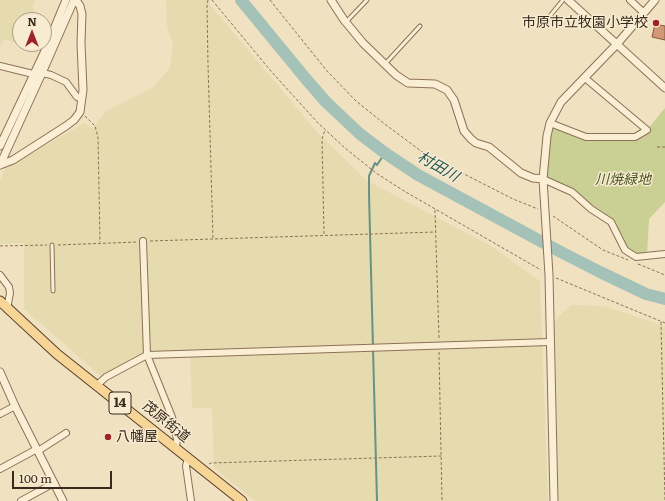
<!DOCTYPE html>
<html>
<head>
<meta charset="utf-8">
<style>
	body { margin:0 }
	#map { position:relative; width:665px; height:501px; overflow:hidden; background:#f0e1c1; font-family:Literata,serif }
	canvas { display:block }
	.north { position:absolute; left:12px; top:12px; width:40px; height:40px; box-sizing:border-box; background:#f7ebd1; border:1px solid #ab9e89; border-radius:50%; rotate:0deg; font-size:11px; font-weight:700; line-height:16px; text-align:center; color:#392a1d }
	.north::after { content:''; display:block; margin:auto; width:14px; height:18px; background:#9d2429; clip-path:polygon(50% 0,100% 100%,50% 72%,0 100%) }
	.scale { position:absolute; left:12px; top:471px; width:100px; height:18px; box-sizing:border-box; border:2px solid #392a1d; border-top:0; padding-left:5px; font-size:12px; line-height:14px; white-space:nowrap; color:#392a1d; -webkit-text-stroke:3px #f7ebd1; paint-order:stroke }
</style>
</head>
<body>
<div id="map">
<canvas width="665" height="501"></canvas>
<div class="north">N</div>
<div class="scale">100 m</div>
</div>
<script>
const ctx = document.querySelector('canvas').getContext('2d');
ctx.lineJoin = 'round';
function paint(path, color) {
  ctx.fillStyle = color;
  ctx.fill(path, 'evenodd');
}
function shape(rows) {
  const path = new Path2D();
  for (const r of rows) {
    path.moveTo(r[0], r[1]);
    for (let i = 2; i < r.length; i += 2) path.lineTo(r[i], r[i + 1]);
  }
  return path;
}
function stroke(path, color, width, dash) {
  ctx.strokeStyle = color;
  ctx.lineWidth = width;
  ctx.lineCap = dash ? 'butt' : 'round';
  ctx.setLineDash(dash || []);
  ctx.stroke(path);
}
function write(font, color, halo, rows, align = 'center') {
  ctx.font = font + ' Literata,"Noto Sans JP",serif';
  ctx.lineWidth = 3;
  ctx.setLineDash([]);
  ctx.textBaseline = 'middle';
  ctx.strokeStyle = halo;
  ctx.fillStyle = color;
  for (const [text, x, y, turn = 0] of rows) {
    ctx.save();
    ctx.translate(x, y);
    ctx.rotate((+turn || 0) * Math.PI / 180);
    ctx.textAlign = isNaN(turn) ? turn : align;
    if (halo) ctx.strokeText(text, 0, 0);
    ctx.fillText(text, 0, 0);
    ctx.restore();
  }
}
paint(shape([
	[0,0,36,0,33,4,34,18,33,20,20,20,20,42,19,45,5,39,0,47],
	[166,0,206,0,318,133,366,180,491,246,540,281,548,501,255,501,214,468,212,408,192,408,190,350,150,351,102,377,24,309,24,243,0,244,0,180,5,169,84,123,92,129,106,111,152,88,170,68,173,45,167,26],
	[571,305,604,306,665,326,665,501,558,501,555,320]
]), '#e6dbae');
paint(shape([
	[665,108,665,202,649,219,647,256,636,257,625,250,611,222,572,192,543,179,550,123,586,137,635,137,647,130]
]), '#cacf94');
stroke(shape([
	[377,501,369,194,369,176,375,163,377,165,385,153]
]), '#6a9186', 2);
stroke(shape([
	[241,0,306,79,326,102,360,134,385,153,418,175,557,250,600,272,646,294,665,299]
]), '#a4c2b8', 12);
const building = shape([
	[655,24,665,26,665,40,652,37,655,24]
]);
paint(building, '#d09875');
stroke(building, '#8b593c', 1);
const service = shape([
	[346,22,367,0],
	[545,22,563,0],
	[385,64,420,26],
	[52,245,53,291]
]);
const minor = shape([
	[630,0,644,13],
	[0,66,33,74],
	[42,73,51,75,66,82,77,97,82,99],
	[550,123,586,137,635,137,647,130,585,78],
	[543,179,572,192,591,209,611,222,625,250,636,257,665,254],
	[143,241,147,355,172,417,177,439,176,447],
	[0,275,9,287,10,293,7,309],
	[97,385,106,377,147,355,550,342],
	[0,414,15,406],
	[38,451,66,433],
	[188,458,186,466,191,501],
	[0,469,37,449],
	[21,501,54,483]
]);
const tertiary = shape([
	[331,0,344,20,363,43,396,75,408,83,435,84,447,90,454,100,464,131,471,139,476,143,489,147,521,173,533,178,543,179],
	[568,0,665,88],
	[0,146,44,53,66,0],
	[0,165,13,160,66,126,74,120,80,112,83,90,81,43,82,14,80,6,76,0],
	[0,165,42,73,74,0],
	[0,372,15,406,63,501],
	[554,501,549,275,543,179,547,136,550,123,561,102,617,44,655,0]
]);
const primary = shape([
	[0,301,57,354,242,501]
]);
stroke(service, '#8b7157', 5);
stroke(minor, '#8b7157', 8);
stroke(tertiary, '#8b7157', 9);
stroke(primary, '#583f2c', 11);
stroke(shape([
	[208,0,207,6,208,64,213,239],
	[212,0,270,70,318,123,345,148,376,173,404,191,541,270],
	[270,0,327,71,356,101,386,125,425,154,513,199,538,209],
	[85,116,95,126,98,137,100,242],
	[657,147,665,147],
	[435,210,439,338],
	[553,216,603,250,628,260],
	[324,234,322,139,325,130],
	[150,241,435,232],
	[58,245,137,242],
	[0,246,47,245],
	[638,264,665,275],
	[556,278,665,323],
	[661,322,665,501],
	[439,352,442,501],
	[209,464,211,463,441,456]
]), '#8b7157', 1, [3, 2]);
stroke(service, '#faeed5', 3);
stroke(minor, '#faeed5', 6);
stroke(tertiary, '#faeed5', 7);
stroke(primary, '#f6d597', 9);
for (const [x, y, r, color] of [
	[656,23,4,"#9d2429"],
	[108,437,4,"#9d2429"]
]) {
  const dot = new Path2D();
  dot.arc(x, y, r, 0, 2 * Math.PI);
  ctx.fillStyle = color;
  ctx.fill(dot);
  stroke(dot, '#f7ebd1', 1.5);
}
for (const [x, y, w] of [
	[120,403,22]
]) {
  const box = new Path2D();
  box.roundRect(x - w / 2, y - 11, w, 22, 3);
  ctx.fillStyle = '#f7ebd1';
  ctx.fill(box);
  stroke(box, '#392a1d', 1);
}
write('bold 13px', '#392a1d', null, [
	["14",120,403]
]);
write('14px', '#392a1d', '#f7ebd1', [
	["市原市立牧園小学校",648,23],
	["八幡屋",116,437,"left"]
], 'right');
write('italic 14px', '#4b5722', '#f7ebd1', [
	["川焼緑地",623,180]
]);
write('14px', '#392a1d', '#f7ebd1', [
	["茂原街道",166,422,39]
]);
write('italic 15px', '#2b5a56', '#f7ebd1', [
	["村田川",438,167,30]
]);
</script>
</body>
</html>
